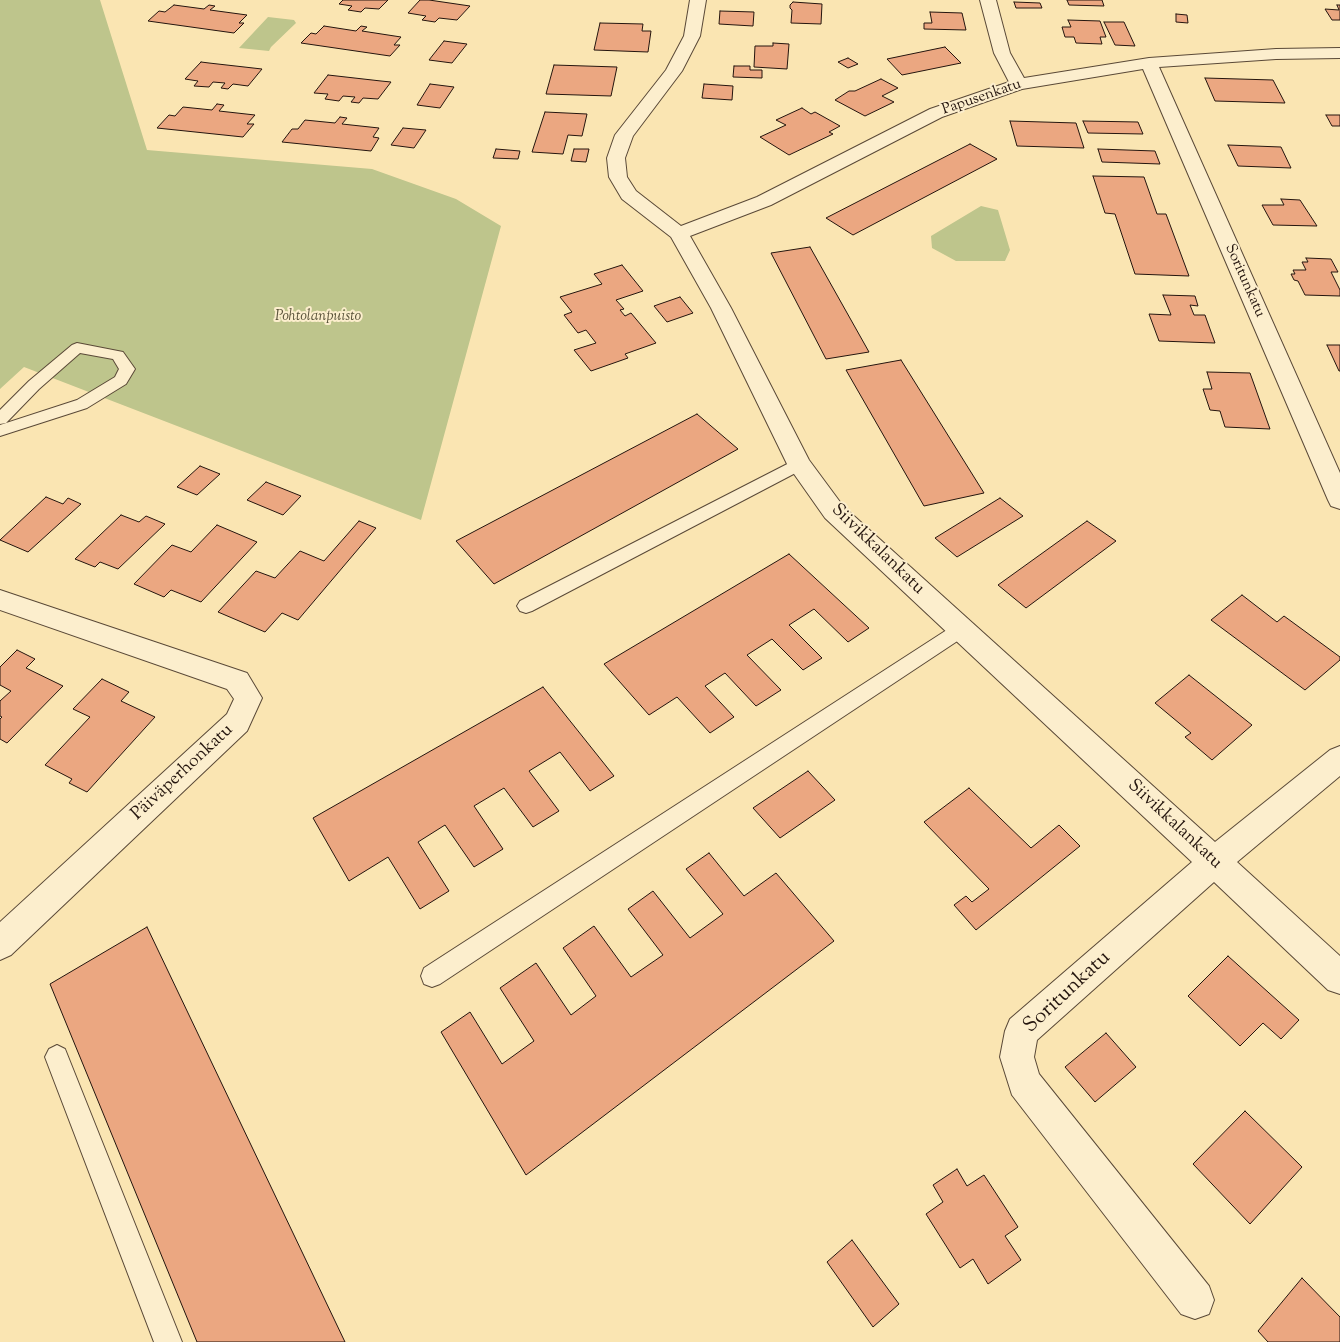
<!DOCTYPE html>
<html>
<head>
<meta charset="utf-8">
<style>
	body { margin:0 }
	canvas { display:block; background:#fae5b2 }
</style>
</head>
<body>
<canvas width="1340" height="1342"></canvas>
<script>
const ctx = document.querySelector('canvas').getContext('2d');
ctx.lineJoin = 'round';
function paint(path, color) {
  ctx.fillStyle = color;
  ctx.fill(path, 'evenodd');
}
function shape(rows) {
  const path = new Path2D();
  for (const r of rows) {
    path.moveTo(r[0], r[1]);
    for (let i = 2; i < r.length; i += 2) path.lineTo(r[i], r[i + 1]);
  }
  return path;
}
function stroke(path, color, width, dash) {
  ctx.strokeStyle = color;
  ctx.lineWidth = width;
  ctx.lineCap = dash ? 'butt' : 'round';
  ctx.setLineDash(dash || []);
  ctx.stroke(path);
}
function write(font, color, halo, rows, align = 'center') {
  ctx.font = font + ' "Sorts Mill Goudy",serif';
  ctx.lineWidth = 4;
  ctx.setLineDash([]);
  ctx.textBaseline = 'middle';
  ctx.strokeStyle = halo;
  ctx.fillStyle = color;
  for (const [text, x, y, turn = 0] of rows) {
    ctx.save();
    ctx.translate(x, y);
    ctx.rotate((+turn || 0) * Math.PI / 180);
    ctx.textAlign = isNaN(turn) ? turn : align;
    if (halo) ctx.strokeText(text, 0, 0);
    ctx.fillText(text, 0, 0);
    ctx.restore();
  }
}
paint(shape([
	[0,0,100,0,147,150,372,169,456,199,501,226,421,520,24,367,0,389],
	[268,17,294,20,296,23,271,47,269,51,239,48],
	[981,206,998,210,1010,250,1005,261,956,261,932,248,931,236]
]), '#bec58c');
const building = shape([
	[343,0,388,0,379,9,365,8,361,12,348,10,352,6,339,4,343,0],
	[420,0,429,0,470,6,457,20,439,18,435,22,422,20,426,16,408,13,420,0],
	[1067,0,1102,0,1104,6,1069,5,1067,0],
	[793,2,822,4,821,24,791,23,792,10,790,8,790,5,793,2],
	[1014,2,1040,3,1042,8,1016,8,1014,2],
	[174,5,204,9,209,5,215,6,210,10,247,15,239,23,244,23,234,33,148,21,159,11,165,12,174,5],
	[1337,5,1340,5,1340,20,1332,20,1325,9,1339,10,1337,5],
	[720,11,754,12,753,26,719,24,720,11],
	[930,12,962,13,966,30,924,29,924,23,932,23,930,12],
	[1176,14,1187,15,1188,23,1176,22,1176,14],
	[1068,20,1100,21,1106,37,1100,37,1102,44,1076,43,1074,37,1065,37,1062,27,1071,27,1068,20],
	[1104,22,1124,22,1135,46,1115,45,1104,22],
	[600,23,643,24,642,31,651,31,648,52,594,50,600,23],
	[324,26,356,31,361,26,367,27,362,31,401,37,394,45,400,45,390,56,301,43,311,33,316,34,324,26],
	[444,41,467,44,452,63,429,60,444,41],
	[773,43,789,44,787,69,754,67,755,46,773,46,773,43],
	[945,47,961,63,902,75,887,59,945,47],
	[848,58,858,64,848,68,838,62,848,58],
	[201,62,209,63,262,69,248,86,233,84,228,89,221,88,225,83,213,82,209,87,194,86,198,81,185,79,201,62],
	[554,65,617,67,611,96,546,94,554,65],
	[734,66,750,66,750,70,762,70,762,78,733,77,734,66],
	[328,75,381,81,391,82,378,99,363,98,359,103,351,102,355,97,343,96,339,101,325,99,328,94,314,93,328,75],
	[1205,78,1273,80,1285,103,1215,101,1205,78],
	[881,79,898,88,882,96,894,102,865,116,835,100,849,91,855,91,881,79],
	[430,84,454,87,440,108,417,105,430,84],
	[704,84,733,86,732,100,702,98,704,84],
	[217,104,224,105,219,111,255,115,247,124,254,124,243,137,157,128,169,115,175,116,183,107,212,110,217,104],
	[802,108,811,114,815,112,840,126,829,132,833,134,789,155,760,137,786,125,776,120,802,108],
	[545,112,587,114,582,136,568,135,563,154,532,152,545,112],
	[1326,115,1340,115,1340,126,1332,126,1326,115],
	[340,117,347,118,342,124,379,128,373,137,379,138,371,151,282,142,292,129,298,129,305,120,335,123,340,117],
	[1010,121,1076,123,1084,148,1017,146,1010,121],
	[1083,121,1138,122,1143,134,1088,133,1083,121],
	[403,128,426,130,414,148,391,145,403,128],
	[970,144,997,159,853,235,826,218,970,144],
	[1228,145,1281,147,1291,168,1238,166,1228,145],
	[496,149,520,151,518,159,493,158,496,149],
	[574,149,589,149,586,162,571,161,574,149],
	[1098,149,1155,151,1160,164,1102,162,1098,149],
	[1093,176,1144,177,1157,214,1166,214,1189,276,1135,274,1115,214,1105,213,1093,176],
	[1281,199,1300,200,1317,226,1273,225,1262,205,1284,205,1281,199],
	[810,247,869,352,826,359,771,253,810,247],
	[1306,258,1331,259,1338,272,1331,272,1340,290,1340,296,1305,295,1298,281,1294,280,1291,274,1295,274,1293,270,1306,270,1302,262,1308,262,1306,258],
	[622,265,643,291,616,300,624,309,620,310,625,316,631,313,656,343,625,354,628,358,591,371,574,350,596,343,586,330,578,333,564,315,572,312,560,297,602,284,594,274,622,265],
	[1163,295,1195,296,1198,306,1190,305,1194,315,1205,315,1215,343,1159,341,1149,314,1171,315,1163,295],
	[680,297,693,313,667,322,654,306,680,297],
	[1327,345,1340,345,1340,371,1339,371,1327,345],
	[901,360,984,493,924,506,846,370,901,360],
	[1207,372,1250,373,1270,429,1225,427,1220,411,1210,410,1203,389,1212,389,1207,372],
	[697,414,738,449,494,584,456,541,697,414],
	[200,466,220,474,197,495,177,487,200,466],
	[266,482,301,496,283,515,247,500,266,482],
	[46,497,63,504,68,498,81,504,28,552,0,540,46,497],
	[1000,498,1023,516,957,557,935,538,1000,498],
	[121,515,139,522,146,516,165,524,118,569,100,562,95,567,75,559,121,515],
	[359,521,376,528,298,620,282,613,265,632,218,612,256,571,275,578,300,551,324,561,359,521],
	[1087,521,1116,541,1026,608,998,585,1087,521],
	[217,525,257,542,201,602,171,590,164,597,134,584,172,545,191,552,217,525],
	[789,554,869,628,848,642,814,609,789,625,822,658,803,670,772,639,747,655,781,690,756,706,725,673,705,686,734,717,710,733,677,697,649,715,604,664,789,554],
	[1242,595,1277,622,1284,616,1340,657,1340,660,1305,690,1211,620,1242,595],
	[17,650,35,659,26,668,63,686,7,743,0,739,0,719,2,717,0,716,0,701,11,691,0,685,0,667,17,650],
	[1189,675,1252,725,1212,760,1185,737,1191,733,1155,703,1189,675],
	[102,679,129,692,121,701,155,717,87,792,69,783,72,779,45,765,90,717,73,709,102,679],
	[543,687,614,776,590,791,560,752,529,771,559,811,533,827,504,788,474,806,503,849,474,867,445,825,418,842,449,891,420,909,388,857,349,881,313,818,543,687],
	[808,771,835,800,780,838,753,808,808,771],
	[969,788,1031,848,1059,825,1080,846,976,930,954,905,966,896,972,902,989,889,924,822,969,788],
	[709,853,744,896,776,873,834,941,526,1175,441,1032,470,1012,502,1064,534,1041,500,988,536,963,571,1015,596,996,563,948,594,926,631,977,663,955,628,909,653,891,690,938,723,914,686,869,709,853],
	[147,927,345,1342,197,1342,50,984,147,927],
	[1228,956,1299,1020,1281,1039,1263,1023,1240,1046,1188,996,1228,956],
	[1106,1033,1136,1067,1095,1102,1065,1067,1106,1033],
	[1245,1111,1302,1167,1250,1224,1193,1164,1245,1111],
	[957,1169,967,1186,984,1175,1018,1227,1005,1236,1021,1260,988,1284,973,1259,960,1268,926,1214,943,1202,933,1185,957,1169],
	[852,1240,899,1304,873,1327,827,1262,852,1240],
	[1302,1278,1340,1317,1340,1342,1268,1342,1258,1331,1302,1278]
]);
paint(building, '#eba781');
stroke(building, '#24150e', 1);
const lane = shape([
	[77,343,123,352,135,369,126,384,87,408,0,436,0,425,77,400,115,377,119,369,113,359,80,353,39,389,6,423,0,424,0,410,29,381,72,345,77,343],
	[799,458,805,460,807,464,805,468,532,611,526,613,520,611,517,606,520,601,799,458],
	[962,622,968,624,971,629,968,634,440,984,432,987,424,984,421,976,424,968,956,624,962,622],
	[57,1045,65,1049,182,1342,154,1342,45,1057,49,1049,57,1045]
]);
const street = shape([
	[690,0,706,0,700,36,682,71,633,136,625,158,627,177,636,191,681,226,757,197,930,109,1009,82,994,53,980,0,996,0,1010,53,1024,78,1149,58,1276,49,1340,48,1340,58,1276,59,1159,67,1340,473,1340,509,1331,506,1328,500,1143,69,1022,89,942,117,771,205,690,236,731,308,809,460,843,506,1215,842,1330,750,1340,746,1340,776,1237,862,1340,956,1340,994,1328,990,1214,882,1037,1040,1034,1057,1039,1074,1209,1286,1214,1300,1209,1314,1195,1319,1181,1314,1012,1095,1000,1057,1005,1031,1010,1019,1192,862,825,518,787,464,711,308,671,237,622,199,609,177,607,158,615,135,666,70,684,36,690,0],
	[0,590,247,673,262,698,247,731,11,955,0,960,0,922,227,714,234,699,227,689,0,610,0,590]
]);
stroke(lane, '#5a4937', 2);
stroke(street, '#5a4937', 2);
paint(lane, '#fceecd');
paint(street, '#fceecd');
write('15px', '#24150e', '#fceecd', [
	["Papusenkatu",982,98,-19],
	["Soritunkatu",1244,281,66]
]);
write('italic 15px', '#5a533a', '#fceecd', [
	["Pohtolanpuisto",318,317]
]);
write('18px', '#24150e', '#fceecd', [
	["Siivikkalankatu",877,550,44],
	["Päiväperhonkatu",183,773,-43],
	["Siivikkalankatu",1174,825,43]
]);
write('21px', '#24150e', '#fceecd', [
	["Soritunkatu",1068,993,-43]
]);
</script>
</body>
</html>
